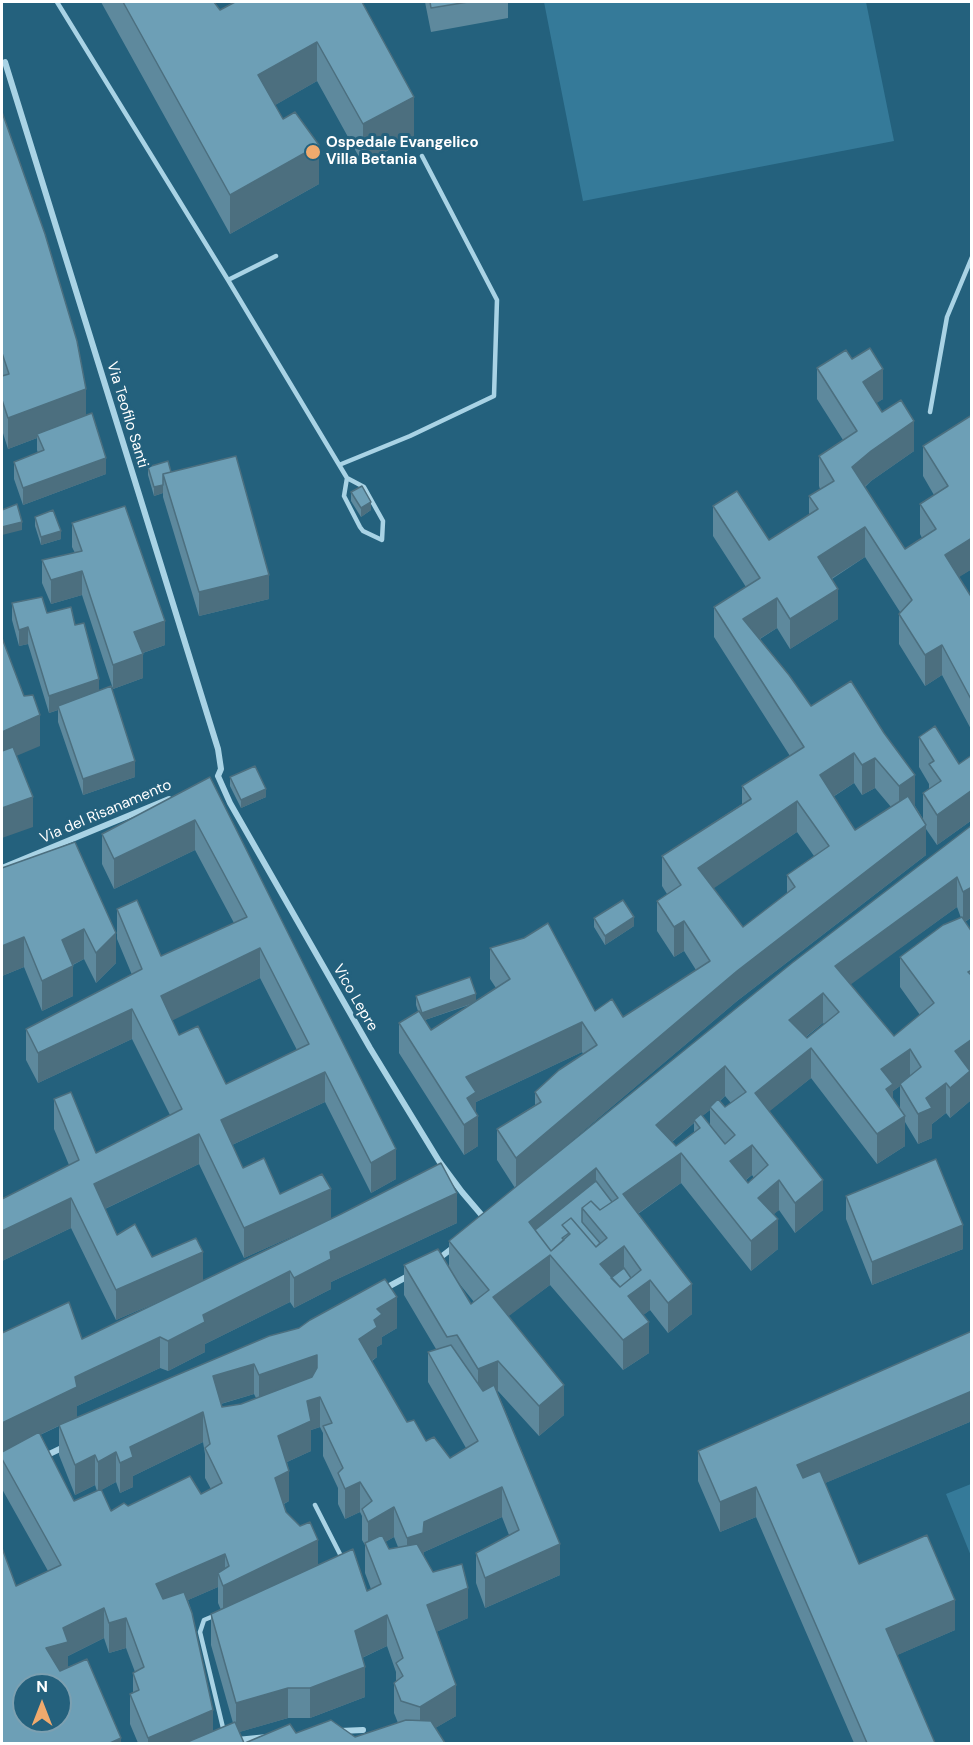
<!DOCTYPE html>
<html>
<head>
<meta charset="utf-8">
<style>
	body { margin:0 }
	#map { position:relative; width:973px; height:1745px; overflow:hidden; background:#24617d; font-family:"DM Sans",sans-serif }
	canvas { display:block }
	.frame { position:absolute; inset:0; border:3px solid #fff; pointer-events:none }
	.north { position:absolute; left:12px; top:1673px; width:60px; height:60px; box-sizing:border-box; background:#24617d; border:2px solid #7ca0b1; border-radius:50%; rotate:0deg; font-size:16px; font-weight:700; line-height:24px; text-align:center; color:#fff }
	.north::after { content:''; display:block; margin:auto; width:21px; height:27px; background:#f0aa6d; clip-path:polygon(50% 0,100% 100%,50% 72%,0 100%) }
</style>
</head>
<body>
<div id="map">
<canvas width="973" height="1745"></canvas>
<div class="frame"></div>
<div class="north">N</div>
</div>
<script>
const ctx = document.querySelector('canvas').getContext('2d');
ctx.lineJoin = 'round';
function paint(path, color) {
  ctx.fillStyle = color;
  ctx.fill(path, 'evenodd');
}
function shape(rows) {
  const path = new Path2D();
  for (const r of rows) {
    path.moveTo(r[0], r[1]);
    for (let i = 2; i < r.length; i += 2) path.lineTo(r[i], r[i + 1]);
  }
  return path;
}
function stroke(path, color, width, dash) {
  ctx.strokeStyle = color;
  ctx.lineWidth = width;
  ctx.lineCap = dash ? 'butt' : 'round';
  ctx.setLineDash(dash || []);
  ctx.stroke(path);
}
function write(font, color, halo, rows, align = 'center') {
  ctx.font = font + ' "DM Sans",sans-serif';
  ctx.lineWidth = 6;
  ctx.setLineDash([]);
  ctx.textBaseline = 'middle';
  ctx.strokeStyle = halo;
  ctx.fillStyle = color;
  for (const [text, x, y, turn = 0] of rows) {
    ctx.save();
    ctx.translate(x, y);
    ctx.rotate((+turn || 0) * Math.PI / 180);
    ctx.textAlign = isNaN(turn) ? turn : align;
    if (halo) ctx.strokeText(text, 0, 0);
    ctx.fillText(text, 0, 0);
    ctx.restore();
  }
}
paint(shape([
	[544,2,866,2,894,141,583,201],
	[971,1484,971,1556,946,1494]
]), '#357a99');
stroke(shape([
	[57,2,228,280,347,478,364,487,383,521,382,540,363,531,360,527,344,496,347,478],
	[228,280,276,256],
	[930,412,947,317,972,257],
	[339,465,410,436,494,396,497,300,422,156],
	[315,1505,342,1558],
	[216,1615,204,1620,200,1632,224,1732]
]), '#a9d3e5', 4.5);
stroke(shape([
	[5,62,218,749,221,769,218,776],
	[218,776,230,803,370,1048,439,1161,462,1192,485,1219],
	[2,868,169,799],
	[437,1260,455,1246],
	[384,1289,410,1275],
	[43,1457,66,1446],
	[340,1731,363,1730],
	[220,1744,227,1741,267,1737]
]), '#a9d3e5', 6);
paint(shape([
	[101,2,214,2,220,10,362,2,414,136,363,164,317,81,275,105,319,184,230,234],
	[425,2,508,2,508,18,431,32],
	[2,112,86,415,106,474,23,505,14,479,14,462,38,453,37,450,37,438,8,449,2,430],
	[870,348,883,369,883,399,876,403,882,412,901,400,914,421,914,451,871,481,865,487,905,549,922,538,920,534,920,504,934,495,923,476,923,446,972,415,972,569,958,577,972,598,972,731,942,675,925,686,899,644,899,614,900,612,865,557,832,579,838,589,838,619,790,649,777,628,760,639,789,675,811,706,851,681,884,733,915,775,915,806,923,819,923,793,929,789,929,784,919,767,919,737,935,726,959,764,972,755,972,820,937,845,926,829,926,855,737,1001,531,1175,792,963,972,825,972,917,965,922,972,932,972,1069,970,1071,970,1101,950,1118,946,1113,932,1124,932,1138,918,1144,905,1122,905,1146,877,1164,811,1078,769,1111,823,1180,823,1210,795,1233,779,1210,773,1214,778,1219,778,1249,751,1271,681,1183,638,1214,692,1284,692,1314,668,1333,650,1310,643,1315,649,1322,649,1353,623,1370,550,1285,508,1316,564,1385,564,1415,539,1436,498,1391,497,1391,560,1544,560,1575,485,1608,476,1583,476,1553,509,1535,502,1517,424,1552,423,1556,433,1572,462,1564,468,1588,468,1618,436,1632,456,1685,456,1716,435,1728,445,1743,245,1743,290,1724,296,1733,331,1720,355,1737,398,1723,394,1713,394,1683,396,1681,396,1672,387,1646,362,1658,365,1667,365,1697,310,1718,288,1718,239,1732,244,1743,138,1743,130,1724,130,1694,133,1692,133,1673,135,1672,126,1648,109,1653,104,1638,68,1656,68,1667,87,1659,121,1738,121,1743,2,1743,2,1548,16,1586,48,1571,2,1489,2,1333,69,1302,82,1339,176,1294,116,1320,71,1228,2,1261,2,1199,69,1165,54,1129,54,1099,71,1092,96,1153,170,1115,132,1039,38,1083,26,1060,26,1029,132,975,117,939,117,909,137,900,161,956,234,923,195,850,114,889,102,864,102,834,210,777,396,1149,396,1179,371,1193,325,1102,232,1145,243,1168,264,1158,280,1194,322,1174,331,1189,331,1219,244,1258,199,1164,105,1209,117,1235,135,1224,152,1257,196,1238,203,1252,203,1281,341,1214,441,1163,457,1193,457,1223,331,1282,331,1289,294,1308,290,1302,205,1344,205,1352,168,1371,160,1368,77,1406,77,1417,70,1421,269,1336,299,1328,310,1320,385,1279,397,1297,397,1328,382,1337,382,1344,377,1347,377,1357,372,1361,407,1422,414,1420,426,1441,434,1437,450,1458,466,1448,428,1382,428,1352,436,1349,404,1295,404,1265,438,1249,449,1267,449,1241,515,1188,497,1160,497,1129,535,1105,535,1092,559,1070,583,1054,582,1052,476,1102,476,1113,478,1116,478,1146,464,1155,399,1053,399,1023,418,1011,416,1005,416,996,470,977,476,994,476,1001,496,988,490,979,490,948,524,938,548,923,595,1011,612,999,623,1017,696,970,684,951,674,957,657,931,657,901,667,894,662,886,662,856,742,804,742,786,790,756,714,637,714,607,746,587,713,536,713,506,737,491,769,540,809,515,809,496,820,489,819,486,819,456,843,440,817,399,817,368,846,350,852,359],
	[854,783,862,795,875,788,891,807,855,830,833,797],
	[797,832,814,856,787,875,787,894,743,927,713,888],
	[957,907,961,918,943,925,900,957,900,987,920,1015,894,1036,850,984],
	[260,978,297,1050,226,1084,198,1026,179,1035,172,1020],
	[472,1004,431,1030,425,1020],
	[823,1023,824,1024,807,1038,806,1037],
	[900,1086,900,1109,893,1099,893,1091],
	[725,1096,731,1103,725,1107,720,1101],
	[710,1110,710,1125,702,1116],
	[694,1123,694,1132,676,1146,672,1142],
	[752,1175,754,1178,748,1183,746,1180],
	[458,1282,474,1302,471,1304],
	[254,1394,256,1398,241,1404,222,1407,221,1404],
	[59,1426,59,1455,75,1495,95,1485,97,1491,74,1501,40,1435],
	[320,1427,323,1433,323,1456,338,1488,338,1504,345,1519,360,1512,362,1516,362,1540,365,1545,365,1573,371,1589,367,1591,353,1549,318,1565,318,1540,310,1522,300,1526,286,1512,284,1504,289,1501,289,1471,287,1462,311,1451,311,1430],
	[203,1442,205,1454,205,1478,211,1489,201,1494,190,1476,128,1506,124,1503,111,1511,101,1490,116,1482,120,1493,133,1487,133,1476],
	[394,1537,398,1547,389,1549,385,1542],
	[218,1587,218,1603,221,1610,211,1614,211,1645,233,1723,213,1731,213,1710,192,1613,188,1600],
	[24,1685,60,1685,60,1721,24,1721],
	[148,467,171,472,269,599,199,616,163,497,163,493,154,496,148,475],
	[351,492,371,510,361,517,351,501],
	[35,517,61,539,41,545,35,526],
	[72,523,165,645,143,653,143,678,113,689,82,595,51,604,42,583,42,560,75,553,72,547],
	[12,603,75,625,99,691,135,777,83,795,58,722,58,710,49,713,28,644,19,646,12,620],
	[230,777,266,797,241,808,230,786],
	[75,842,116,963,96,983,84,959,73,965,73,996,42,1011,24,967,2,976,2,868],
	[594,918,634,926,605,945,594,927],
	[846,1196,963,1249,872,1285,846,1219],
	[972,1331,972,1421,825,1483,859,1564,955,1630,897,1655,935,1743,854,1743,756,1517,720,1532,698,1481,698,1451]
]), '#5e899d');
paint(shape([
	[317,42,317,81,258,115,258,75],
	[414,97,414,136,363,164,363,124],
	[319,145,319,184,230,234,230,195],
	[883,369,883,399,863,412,863,382],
	[86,389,86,419,37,434,37,438,8,449,8,418],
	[914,421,914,451,871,481,852,497,852,467,871,451],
	[106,458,106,474,23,505,23,488],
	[163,485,163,493,154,496,154,487],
	[371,502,371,510,361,517,361,508],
	[22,522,22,530,2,535,2,527],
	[865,527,865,557,818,587,818,557],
	[61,531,61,539,41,545,41,537],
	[972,538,972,569,945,586,945,555],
	[82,571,82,595,51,604,51,580],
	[269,575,269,599,199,616,199,592],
	[2,587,3,587,3,617,2,618],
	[838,589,838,619,790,649,790,619],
	[777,598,777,628,743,649,743,619],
	[165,621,165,645,134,656,134,632],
	[28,627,28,644,19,646,19,630],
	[942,645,942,675,925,686,925,655],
	[143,654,143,678,113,689,113,665],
	[99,679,99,696,58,706,58,710,49,713,49,696],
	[40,715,40,746,2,762,2,732],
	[854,753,854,783,820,805,820,775],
	[875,758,875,788,862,795,862,765],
	[135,761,135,777,83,795,83,779],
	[915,775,915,805,899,816,899,786],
	[266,789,266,797,241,808,241,800],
	[972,790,972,820,937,845,937,815],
	[33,797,33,827,2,838,2,808],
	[797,801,797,832,698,899,698,868],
	[195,820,195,850,114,889,114,859],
	[926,825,926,855,737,1001,516,1188,516,1158,737,971],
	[957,877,957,907,835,996,835,966],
	[972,887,972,917,963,923,963,892],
	[634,917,634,926,605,945,605,936],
	[684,921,684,951,674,957,674,927],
	[84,929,84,959,62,970,62,940],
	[116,933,116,963,96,983,96,953],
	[24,937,24,967,2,976,2,946],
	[260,948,260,978,161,1026,161,996],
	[73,966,73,996,42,1011,42,981],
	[823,993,823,1023,789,1050,789,1020],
	[476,994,476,1002,422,1021,422,1013],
	[132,1009,132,1039,38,1083,38,1053],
	[582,1022,582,1052,476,1102,476,1117,478,1116,478,1146,464,1155,464,1125,466,1077],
	[972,1039,972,1069,970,1071,970,1101,950,1118,950,1088,955,1051],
	[811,1048,811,1078,755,1123,755,1093],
	[910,1049,910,1079,893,1091,893,1115,881,1069],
	[725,1066,725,1096,711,1108,710,1107,710,1110,695,1122,694,1120,694,1123,656,1155,656,1125],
	[325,1072,325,1102,221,1150,221,1120],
	[946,1083,946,1113,932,1124,932,1138,918,1144,918,1114,926,1098],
	[905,1116,905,1146,877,1164,877,1134],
	[199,1134,199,1164,94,1214,94,1184],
	[752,1145,752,1175,730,1191,730,1161],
	[396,1149,396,1179,371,1193,371,1163],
	[681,1153,681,1183,623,1224,623,1194],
	[596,1168,596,1198,529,1236,529,1222],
	[779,1180,779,1210,758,1228,758,1198],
	[823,1180,823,1210,795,1233,795,1203],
	[331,1189,331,1219,244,1258,244,1228],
	[457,1193,457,1223,331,1282,331,1289,294,1308,294,1278,330,1252],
	[71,1198,71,1228,2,1261,2,1231],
	[778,1219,778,1249,751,1271,751,1241],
	[963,1225,963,1249,872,1285,872,1262],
	[624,1246,624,1277,604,1291,596,1261],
	[203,1252,203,1282,116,1320,116,1290],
	[550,1255,550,1285,493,1328,493,1297],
	[290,1271,290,1302,205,1344,205,1352,168,1371,168,1341,203,1315],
	[650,1280,650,1310,628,1327,628,1296],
	[692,1284,692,1314,668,1333,668,1303],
	[397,1297,397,1328,382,1337,382,1344,377,1347,377,1357,359,1369,359,1339,374,1320,377,1309],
	[649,1322,649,1353,623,1370,623,1340],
	[160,1337,160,1368,77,1406,77,1417,2,1453,2,1423,75,1377],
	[317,1355,317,1385,259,1405,259,1375],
	[498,1361,498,1391,478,1399,478,1369],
	[254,1364,254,1394,213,1406,213,1376],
	[564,1385,564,1415,539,1436,539,1406],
	[972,1391,972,1421,797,1495,797,1465],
	[320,1397,320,1427,311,1430,311,1451,278,1466,278,1436,307,1401],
	[203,1412,203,1442,133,1476,133,1487,120,1493,120,1463,130,1447],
	[116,1452,116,1482,98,1492,98,1462],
	[95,1455,95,1485,75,1495,75,1465],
	[289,1471,289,1501,275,1508,275,1478],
	[360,1482,360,1512,345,1519,345,1489],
	[502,1487,502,1517,424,1552,423,1563,407,1569,407,1538,424,1522],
	[756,1487,756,1517,720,1532,720,1502],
	[394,1507,394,1537,368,1552,368,1522],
	[318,1540,318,1570,223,1616,223,1586],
	[560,1544,560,1575,485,1608,485,1578],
	[225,1554,225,1584,218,1573,218,1587,156,1614,156,1584],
	[468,1588,468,1618,427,1636,427,1605],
	[955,1600,955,1630,886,1660,886,1629],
	[104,1608,104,1638,68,1656,68,1672,46,1678,46,1648,63,1628],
	[387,1615,387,1646,355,1661,355,1631],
	[126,1618,126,1648,109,1653,109,1623],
	[365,1667,365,1697,310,1718,310,1688],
	[456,1685,456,1716,420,1737,420,1707],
	[288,1688,288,1718,236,1733,236,1703],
	[213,1710,213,1741,206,1743,148,1743,148,1738],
	[121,1738,121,1743,110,1743]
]), '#4c6f7f');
const building = shape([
	[123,2,214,2,220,10,235,2,362,2,414,97,363,124,317,42,258,75,283,119,295,112,319,145,230,195,123,2],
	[430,2,468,2,431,8,430,2],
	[2,112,45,234,77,341,86,389,8,418,2,400,2,376,9,374,2,353,2,112],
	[870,348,883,369,863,382,882,412,901,400,914,421,871,451,852,467,905,549,936,529,920,504,948,486,923,446,972,415,972,538,945,555,972,598,972,701,942,645,925,655,899,614,912,600,865,527,818,557,838,589,790,619,777,598,743,619,789,675,811,706,851,681,884,733,915,775,899,786,875,758,862,765,854,753,820,775,855,830,908,796,926,825,737,971,516,1158,497,1129,541,1102,535,1092,559,1070,597,1045,582,1022,466,1077,476,1092,467,1098,478,1116,464,1125,399,1023,419,1011,431,1030,510,979,490,948,524,938,548,923,595,1011,612,999,623,1017,710,961,684,921,674,927,657,901,681,885,662,856,751,799,742,786,804,747,714,607,760,578,713,506,737,491,769,540,818,509,809,496,834,481,819,456,857,431,817,368,846,350,852,359,870,348],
	[797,801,829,846,787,875,795,887,743,927,698,868,797,801],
	[92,413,106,458,23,488,14,462,44,450,37,434,92,413],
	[236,456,269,575,199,592,163,474,236,456],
	[168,461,171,472,163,474,163,485,154,487,148,467,168,461],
	[362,486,371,502,361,508,351,492,362,486],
	[17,504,22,522,2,527,2,510,17,504],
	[125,506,165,621,134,632,143,654,113,665,82,571,51,580,42,560,82,551,72,523,125,506],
	[53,510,61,531,41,537,35,517,53,510],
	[42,597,47,613,71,607,75,625,84,623,99,679,49,696,28,627,19,630,12,603,42,597],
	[2,638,24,696,33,695,40,715,2,732,2,638],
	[111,686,135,761,83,779,58,706,111,686],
	[935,726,959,764,972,755,972,790,937,815,923,793,941,781,929,764,934,761,919,737,935,726],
	[13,747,33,797,2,808,2,751,13,747],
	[255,766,266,789,241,800,230,777,255,766],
	[210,777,396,1149,371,1163,325,1072,221,1120,243,1168,264,1158,280,1194,322,1174,331,1189,244,1228,199,1134,94,1184,117,1235,135,1224,152,1257,196,1238,203,1252,116,1290,71,1198,2,1231,2,1199,79,1160,54,1099,71,1092,96,1153,182,1109,132,1009,38,1053,26,1029,142,969,117,909,137,900,161,956,247,917,195,820,114,859,102,834,210,777],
	[260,948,309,1044,226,1084,198,1026,179,1035,161,996,260,948],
	[972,825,972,887,963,892,957,877,835,966,894,1036,934,1003,900,957,943,925,962,917,972,932,972,970,968,972,972,976,972,1039,955,1051,970,1071,950,1088,946,1083,926,1098,932,1108,918,1114,900,1084,921,1067,910,1049,881,1069,893,1084,886,1089,905,1116,877,1134,811,1048,755,1093,823,1180,795,1203,779,1180,758,1198,778,1219,751,1241,681,1153,623,1194,692,1284,668,1303,650,1280,628,1296,649,1322,623,1340,550,1255,493,1297,564,1385,539,1406,498,1361,478,1369,457,1335,447,1337,404,1265,438,1249,471,1304,489,1290,449,1241,792,963,972,825],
	[823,993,839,1012,807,1038,789,1020,823,993],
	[725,1066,746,1092,725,1107,718,1099,710,1107,735,1135,725,1144,701,1114,694,1120,700,1128,676,1146,656,1125,725,1066],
	[752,1145,768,1165,748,1183,730,1161,752,1145],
	[596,1168,618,1198,600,1210,591,1201,582,1208,607,1238,596,1247,571,1218,562,1225,570,1234,551,1251,529,1222,596,1168],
	[624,1246,641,1270,620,1287,600,1264,624,1246],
	[75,842,116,933,96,953,84,929,62,940,73,966,42,981,24,937,2,946,2,868,75,842],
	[623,900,634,917,605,936,594,918,623,900],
	[470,977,476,994,422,1013,416,996,470,977],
	[936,1159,963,1225,872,1262,846,1196,936,1159],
	[441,1163,457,1193,330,1252,331,1259,294,1278,290,1271,203,1315,205,1322,168,1341,160,1337,75,1377,77,1387,2,1423,2,1333,69,1302,82,1339,341,1214,441,1163],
	[596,1181,612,1202,600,1210,591,1201,582,1208,582,1222,600,1243,596,1247,571,1218,562,1225,569,1233,562,1238,564,1240,551,1251,535,1230,596,1181],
	[624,1268,631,1278,620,1287,611,1278,624,1268],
	[385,1279,397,1297,377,1309,382,1314,374,1320,377,1327,359,1339,407,1422,414,1420,426,1441,434,1437,450,1458,478,1441,428,1352,451,1345,483,1391,494,1385,560,1544,485,1578,476,1553,519,1530,502,1487,424,1522,423,1533,407,1538,394,1507,368,1522,362,1509,372,1501,360,1482,345,1489,338,1473,343,1468,323,1426,332,1423,320,1397,307,1401,311,1421,278,1436,289,1471,275,1478,286,1512,300,1526,310,1522,318,1540,223,1586,218,1573,229,1566,225,1554,156,1584,163,1599,184,1592,192,1613,213,1710,148,1738,130,1694,139,1690,133,1673,144,1667,126,1618,109,1623,104,1608,63,1628,68,1642,46,1648,60,1671,87,1659,121,1738,110,1743,2,1743,2,1548,16,1586,61,1565,2,1459,2,1452,39,1432,74,1501,101,1489,111,1511,124,1503,128,1506,190,1476,201,1494,222,1483,205,1448,210,1444,203,1412,130,1447,133,1457,120,1463,116,1452,98,1462,95,1455,75,1465,59,1425,269,1336,299,1328,310,1320,385,1279],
	[317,1355,317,1368,312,1377,241,1404,222,1407,213,1376,254,1364,259,1375,317,1355],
	[24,1685,60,1685,60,1721,24,1721,24,1685],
	[972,1331,972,1391,797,1465,803,1478,820,1471,859,1564,927,1535,955,1600,886,1629,935,1743,867,1743,756,1487,720,1502,698,1451,972,1331],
	[382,1535,389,1549,417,1544,433,1572,462,1564,468,1588,427,1605,456,1685,420,1707,401,1701,394,1683,403,1676,396,1663,403,1658,387,1615,355,1631,365,1667,310,1688,288,1688,236,1703,211,1614,353,1549,367,1591,381,1584,365,1543,382,1535],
	[331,1720,355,1737,406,1720,431,1721,445,1743,245,1743,290,1724,296,1733,331,1720],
	[235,1722,244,1743,185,1743,235,1722]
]);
paint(building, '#6d9fb6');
stroke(building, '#4c6f7f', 1.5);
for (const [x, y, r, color] of [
	[313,152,8,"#f0aa6d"]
]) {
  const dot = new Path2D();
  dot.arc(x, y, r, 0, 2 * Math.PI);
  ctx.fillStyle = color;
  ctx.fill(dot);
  stroke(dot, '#24617d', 2);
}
write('bold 15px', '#fff', '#24617d', [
	["Ospedale Evangelico",326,143],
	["Villa Betania",326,160]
], 'left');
write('15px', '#fff', '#24617d', [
	["Via Teofilo Santi",127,415,73],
	["Via del Risanamento",106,812,-23],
	["Vico Lepre",355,998,60]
]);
</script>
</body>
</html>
